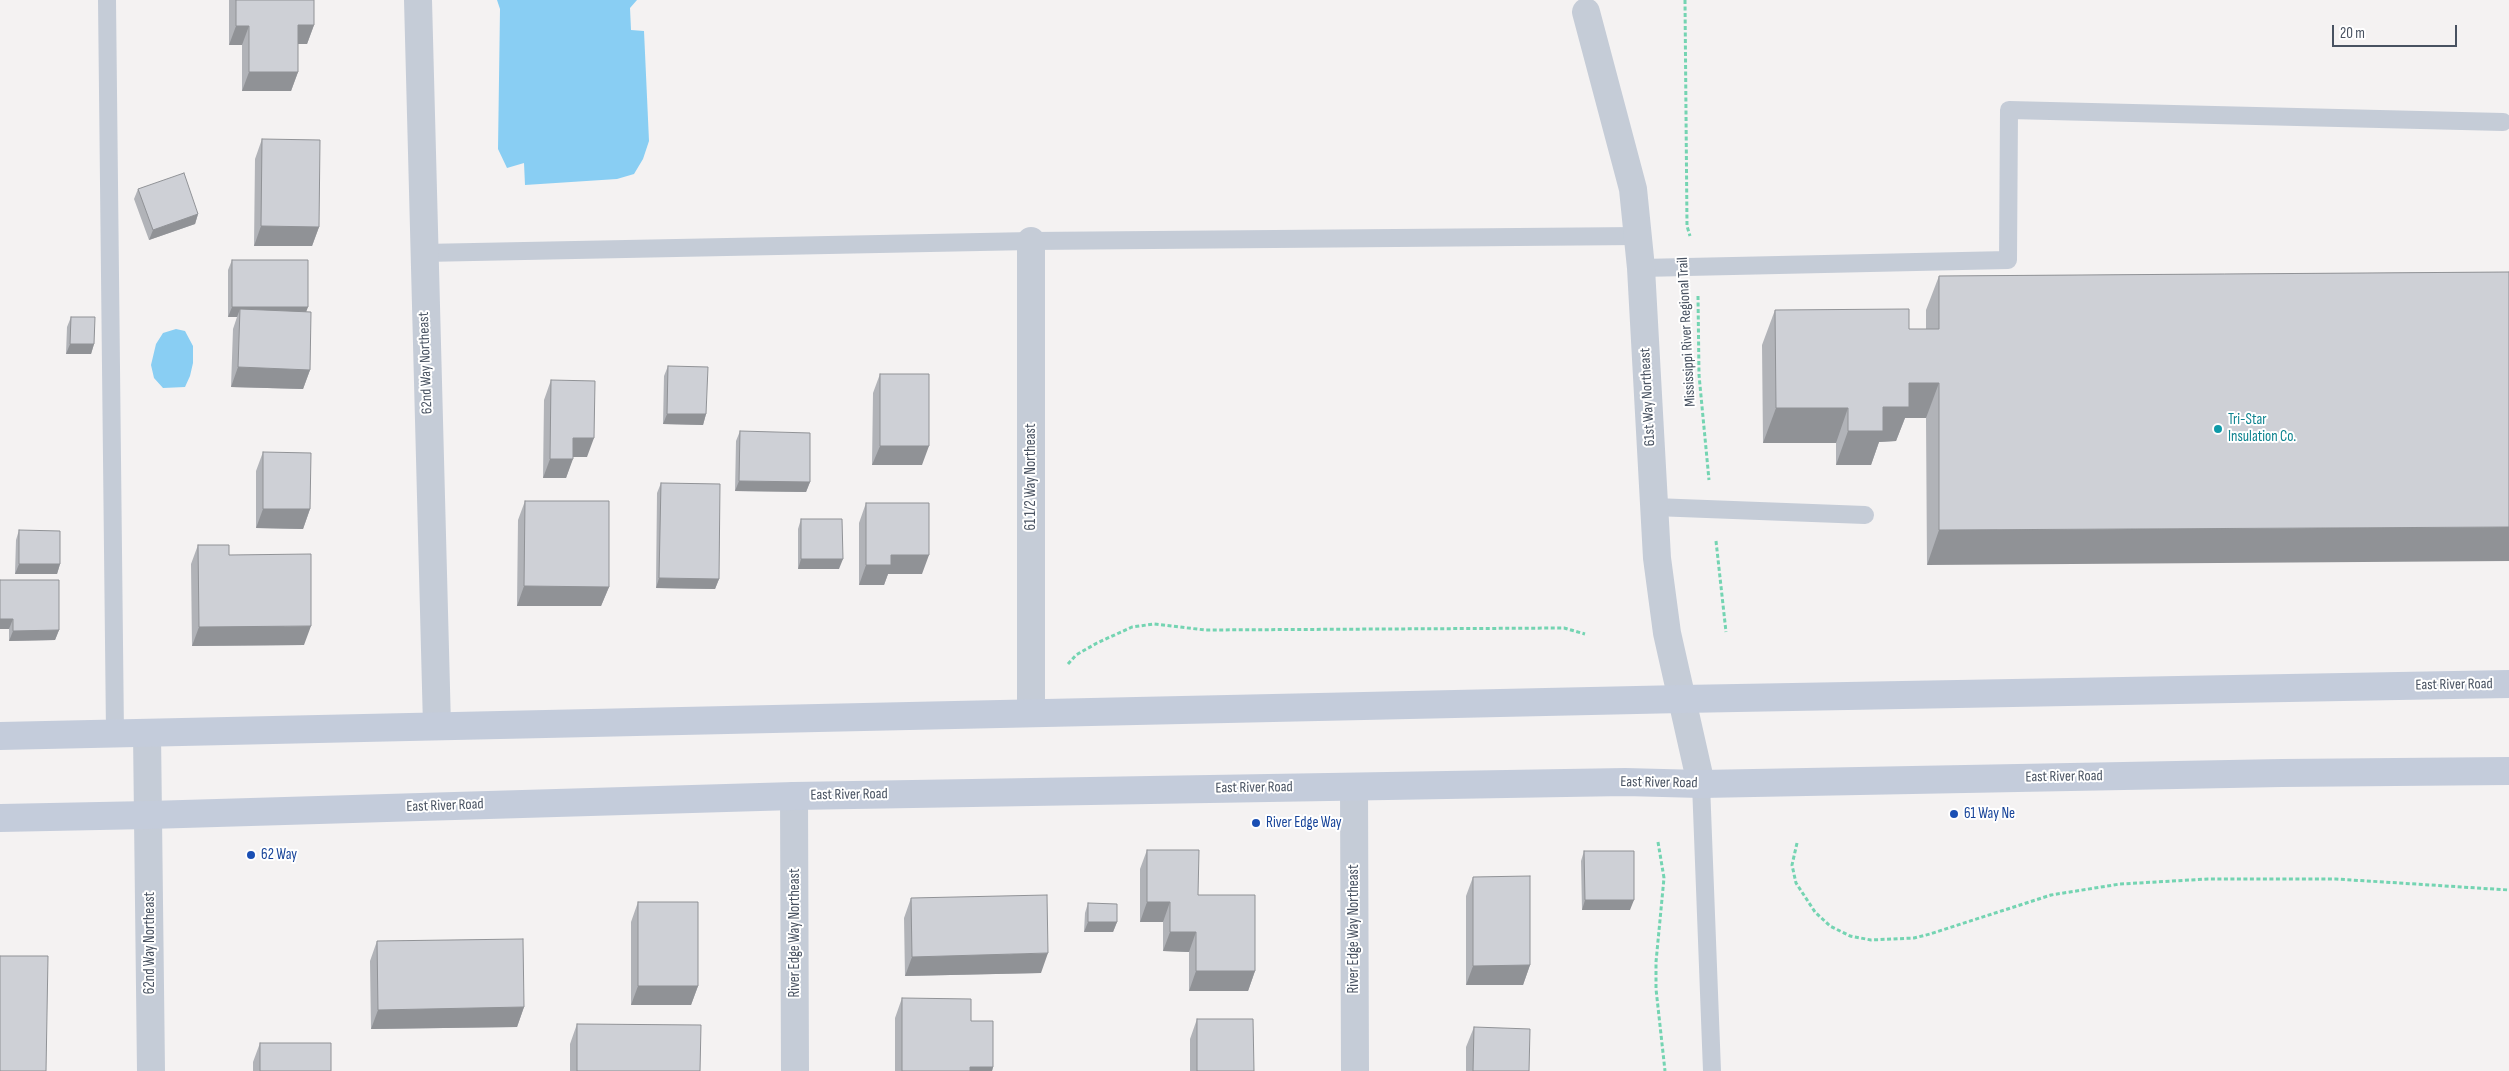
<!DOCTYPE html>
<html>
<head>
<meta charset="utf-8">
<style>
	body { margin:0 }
	#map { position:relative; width:2509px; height:1071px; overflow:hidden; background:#f4f2f2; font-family:"Sofia Sans Condensed",sans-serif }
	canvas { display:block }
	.scale { position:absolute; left:2332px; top:25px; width:125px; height:22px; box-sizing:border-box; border:2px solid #485261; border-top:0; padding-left:6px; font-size:15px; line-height:18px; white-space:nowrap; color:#485261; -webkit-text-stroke:4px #fff; paint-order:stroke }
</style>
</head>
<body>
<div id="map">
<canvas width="2509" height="1071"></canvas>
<div class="scale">20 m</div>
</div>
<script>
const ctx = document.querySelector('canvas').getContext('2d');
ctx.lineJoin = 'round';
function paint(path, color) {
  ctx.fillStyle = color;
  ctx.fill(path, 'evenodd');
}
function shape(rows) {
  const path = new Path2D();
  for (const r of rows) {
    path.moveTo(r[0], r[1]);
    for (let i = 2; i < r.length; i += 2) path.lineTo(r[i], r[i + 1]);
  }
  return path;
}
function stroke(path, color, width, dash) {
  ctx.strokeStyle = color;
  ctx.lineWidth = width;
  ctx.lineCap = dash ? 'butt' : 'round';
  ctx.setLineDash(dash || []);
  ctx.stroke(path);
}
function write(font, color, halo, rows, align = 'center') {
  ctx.font = font + ' "Sofia Sans Condensed",sans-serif';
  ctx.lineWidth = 4;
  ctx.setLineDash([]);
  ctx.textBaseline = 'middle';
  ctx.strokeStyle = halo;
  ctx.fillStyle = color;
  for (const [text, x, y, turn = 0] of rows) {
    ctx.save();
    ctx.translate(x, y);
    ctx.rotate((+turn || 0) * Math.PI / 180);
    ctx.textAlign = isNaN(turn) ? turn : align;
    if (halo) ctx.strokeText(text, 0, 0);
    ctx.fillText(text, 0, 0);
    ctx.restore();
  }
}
paint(shape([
	[497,0,637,0,630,8,631,30,644,31,649,141,643,159,634,174,617,179,525,185,524,163,507,168,498,149,500,9],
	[176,329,185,331,193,346,193,363,190,376,185,387,163,388,154,378,151,365,156,344,163,333]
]), '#89cef3');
stroke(shape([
	[1685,0,1687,226,1690,236],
	[1698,296,1699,375,1709,480],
	[1716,541,1726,632],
	[1068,664,1076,655,1097,643,1132,627,1154,624,1205,630,1564,628,1585,634],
	[1658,842,1664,878,1656,962,1656,989,1665,1071],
	[1797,843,1792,865,1796,883,1815,912,1830,926,1850,936,1871,940,1914,938,1930,934,2051,895,2120,884,2208,879,2336,879,2509,890]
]), '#74d4b2', 3, [4, 2.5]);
stroke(shape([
	[107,0,115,733],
	[423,253,1031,241,1639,236],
	[1641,268,2008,260,2009,110,2503,122],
	[1654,507,1865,515],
	[1701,784,1712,1071]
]), '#c5ccd7', 18);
stroke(shape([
	[418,0,437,726],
	[1586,12,1633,189,1641,268,1657,558,1667,633,1701,784],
	[1031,241,1031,713],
	[147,733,151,1071],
	[1354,787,1355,1071],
	[794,796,795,1071]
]), '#c5ccd7', 28);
stroke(shape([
	[0,736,1682,699,2509,684],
	[0,818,149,815,794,796,1625,782,1701,784,2282,773,2509,771]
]), '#c4ccdb', 28);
paint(shape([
	[229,0,314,0,314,25,307,44,298,44,298,72,291,91,242,91,242,45,229,45],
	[262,139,319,227,312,246,254,246,255,159],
	[138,189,198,214,195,224,149,240,134,199],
	[232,260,310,370,303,389,231,387,233,329,237,317,228,317,228,270],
	[2509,272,1927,565,1926,418,1905,418,1896,441,1879,442,1871,465,1836,465,1836,443,1763,443,1762,345,1775,310,1909,329,1926,329,1926,310,1939,276],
	[71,317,94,344,91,354,66,354,67,327],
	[668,366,706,414,703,425,663,424,664,376],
	[880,374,922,465,872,465,873,393],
	[551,380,587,457,573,457,566,478,543,478,544,400],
	[740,431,810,482,806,492,735,491,736,441],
	[263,452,310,509,303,529,256,528,256,471],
	[661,483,719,579,715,589,656,588,657,493],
	[525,501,609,587,601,606,517,606,518,520],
	[866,503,922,574,888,574,884,585,859,585,859,523],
	[801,519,839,569,798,569,798,529],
	[19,530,60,564,57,574,15,574,16,540],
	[198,545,304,645,192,646,191,564],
	[0,580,59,630,55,640,9,641,9,629,0,629],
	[1147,850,1198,895,1255,971,1248,991,1189,991,1189,952,1163,951,1163,922,1140,922,1140,869],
	[1584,851,1630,910,1582,910,1581,861],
	[1473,877,1530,965,1523,985,1466,985,1466,896],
	[911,898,1041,973,905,976,904,918],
	[638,902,698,986,691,1005,631,1005,631,922],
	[1088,903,1117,922,1113,932,1084,932,1085,913],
	[377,941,524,1007,517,1027,371,1029,370,961],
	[902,998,971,1021,993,1067,992,1071,895,1071,895,1018],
	[1197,1019,1254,1071,1190,1071,1190,1039],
	[577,1024,700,1071,570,1071,570,1044],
	[1474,1027,1529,1071,1466,1071,1466,1047],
	[260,1043,331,1071,253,1071,253,1062]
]), '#b1b3b8');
paint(shape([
	[298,25,314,25,307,44,291,44],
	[236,26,249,26,242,45,229,45],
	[249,72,298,72,291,91,242,91],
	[198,214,195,224,149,240,153,230],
	[261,226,319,227,312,246,254,246],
	[232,307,308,307,304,318,240,309,237,317,228,317],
	[70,344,94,344,91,354,66,354],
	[238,367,310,370,303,389,231,387],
	[1909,383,1939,383,1926,418,1905,418,1896,441,1879,442,1871,465,1836,465,1848,431],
	[1776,408,1848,408,1836,443,1763,443],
	[667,414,706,414,703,425,663,424],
	[573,438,594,438,587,457,566,457],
	[880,446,929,446,922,465,872,465],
	[550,459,573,459,566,478,543,478],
	[739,481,810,482,806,492,735,491],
	[263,509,310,509,303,529,256,528],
	[2509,527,2509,561,1927,565,1939,530],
	[891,555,929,555,922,574,888,574,884,585,859,585,866,565],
	[801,559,843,559,839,569,798,569],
	[19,564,60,564,57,574,15,574],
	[659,578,719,579,715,589,656,588],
	[524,586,609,587,601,606,517,606],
	[0,619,13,619,9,629,0,629],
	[311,626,304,645,192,646,199,627],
	[59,630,55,640,9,641,13,631],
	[1585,900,1634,900,1630,910,1582,910],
	[1147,902,1170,902,1163,922,1140,922],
	[1088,922,1117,922,1113,932,1084,932],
	[1170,932,1196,932,1189,952,1163,951],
	[1048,953,1041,973,905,976,912,957],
	[1530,965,1523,985,1466,985,1473,966],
	[1196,971,1255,971,1248,991,1189,991],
	[638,986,698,986,691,1005,631,1005],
	[524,1007,517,1027,371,1029,378,1010],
	[970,1067,993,1067,992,1071,969,1071]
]), '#909296');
const building = shape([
	[236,0,314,0,314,25,298,25,298,72,249,72,249,26,236,26,236,0],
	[262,139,320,140,319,227,261,226,262,139],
	[184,173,198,214,153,230,138,189,184,173],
	[232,260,308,260,308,307,232,307,232,260],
	[2509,272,2509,527,1939,530,1939,383,1909,383,1909,407,1883,407,1883,431,1848,431,1848,408,1776,408,1775,310,1909,309,1909,329,1939,329,1939,276,2509,272],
	[240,309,311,312,310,370,238,367,240,309],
	[71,317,95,317,94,344,70,344,71,317],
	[668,366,708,367,706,414,667,414,668,366],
	[880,374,929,374,929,446,880,446,880,374],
	[551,380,595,381,594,438,573,438,573,459,550,459,551,380],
	[740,431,810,433,810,482,739,481,740,431],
	[263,452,311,453,310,509,263,509,263,452],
	[661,483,720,484,719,579,659,578,661,483],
	[525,501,609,501,609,587,524,586,525,501],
	[866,503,929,503,929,555,891,555,891,565,866,565,866,503],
	[801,519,842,519,843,559,801,559,801,519],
	[19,530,60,531,60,564,19,564,19,530],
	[198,545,229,545,229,555,311,554,311,626,199,627,198,545],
	[0,580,59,580,59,630,13,631,13,619,0,619,0,580],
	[1147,850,1199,850,1198,895,1255,895,1255,971,1196,971,1196,932,1170,932,1170,902,1147,902,1147,850],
	[1584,851,1634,851,1634,900,1585,900,1584,851],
	[1530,876,1530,965,1473,966,1473,877,1530,876],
	[1047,895,1048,953,912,957,911,898,1047,895],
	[638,902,698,902,698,986,638,986,638,902],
	[1088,903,1117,904,1117,922,1088,922,1088,903],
	[523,939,524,1007,378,1010,377,941,523,939],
	[0,956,48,956,46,1071,0,1071,0,956],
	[902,998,971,999,971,1021,993,1021,993,1067,970,1067,970,1071,902,1071,902,998],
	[1197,1019,1253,1019,1254,1071,1197,1071,1197,1019],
	[577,1024,701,1025,700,1071,577,1071,577,1024],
	[1474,1027,1530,1029,1529,1071,1473,1071,1474,1027],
	[260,1043,331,1043,331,1071,260,1071,260,1043]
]);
paint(building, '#ced0d6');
stroke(building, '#909296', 1);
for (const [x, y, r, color] of [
	[2218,429,5,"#0f9aa8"],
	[1954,814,5,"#1a4fb4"],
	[1256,823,5,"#1a4fb4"],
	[251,855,5,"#1a4fb4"]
]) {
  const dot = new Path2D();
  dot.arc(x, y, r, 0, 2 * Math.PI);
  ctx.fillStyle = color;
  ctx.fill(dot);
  stroke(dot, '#fff', 2);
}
write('15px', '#485261', '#fff', [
	["Mississippi River Regional Trail",1687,332,-93],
	["62nd Way Northeast",426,363,-92],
	["61st Way Northeast",1648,397,-93],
	["61 1/2 Way Northeast",1031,477,-90],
	["East River Road",2454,685,-1],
	["East River Road",2064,777,-1],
	["East River Road",1659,783,1],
	["East River Road",1254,788,-1],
	["East River Road",849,795,-1],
	["East River Road",445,806,-2],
	["River Edge Way Northeast",1354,929,-90],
	["River Edge Way Northeast",795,933,-90],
	["62nd Way Northeast",150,943,-90]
]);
write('15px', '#0d838f', '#fff', [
	["Tri-Star",2228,420],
	["Insulation Co.",2228,437]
], 'left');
write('15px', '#164399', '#fff', [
	["61 Way Ne",1964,814],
	["River Edge Way",1266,823],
	["62 Way",261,855]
], 'left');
</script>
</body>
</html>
